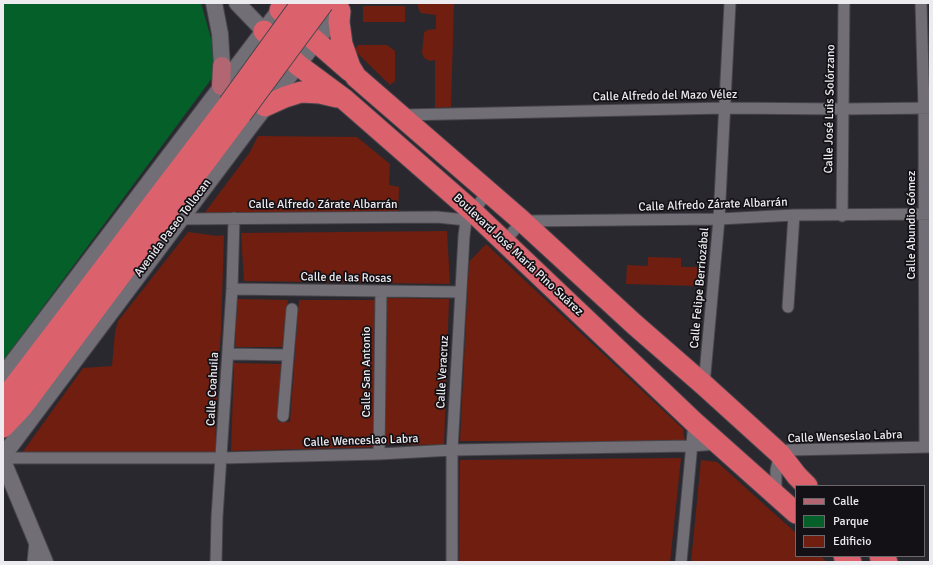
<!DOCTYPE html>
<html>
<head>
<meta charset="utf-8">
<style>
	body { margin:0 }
	#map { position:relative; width:933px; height:565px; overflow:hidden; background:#2a282f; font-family:Signika,sans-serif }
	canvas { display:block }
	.frame { position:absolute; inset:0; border:4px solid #ecebf0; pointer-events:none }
	.legend { position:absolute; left:795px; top:485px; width:130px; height:72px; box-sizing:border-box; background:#131115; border:1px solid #6a686d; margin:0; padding:5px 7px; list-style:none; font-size:12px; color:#ecebf0 }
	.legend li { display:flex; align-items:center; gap:8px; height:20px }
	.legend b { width:20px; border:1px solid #6a686d }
</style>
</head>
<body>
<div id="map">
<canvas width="933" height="565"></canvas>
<div class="frame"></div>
<ul class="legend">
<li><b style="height:5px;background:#b16671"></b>Calle</li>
<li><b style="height:11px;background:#045f29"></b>Parque</li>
<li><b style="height:11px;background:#701e0f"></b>Edificio</li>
</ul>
</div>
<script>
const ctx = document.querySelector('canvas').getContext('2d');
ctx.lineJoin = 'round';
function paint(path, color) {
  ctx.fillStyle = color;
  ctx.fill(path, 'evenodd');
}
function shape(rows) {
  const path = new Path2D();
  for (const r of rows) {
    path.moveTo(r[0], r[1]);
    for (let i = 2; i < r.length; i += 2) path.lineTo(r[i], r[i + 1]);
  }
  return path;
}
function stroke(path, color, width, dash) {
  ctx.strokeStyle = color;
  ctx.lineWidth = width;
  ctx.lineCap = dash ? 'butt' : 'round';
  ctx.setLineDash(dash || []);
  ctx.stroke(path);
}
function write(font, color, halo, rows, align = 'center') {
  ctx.font = font + ' Signika,sans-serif';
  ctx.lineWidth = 3.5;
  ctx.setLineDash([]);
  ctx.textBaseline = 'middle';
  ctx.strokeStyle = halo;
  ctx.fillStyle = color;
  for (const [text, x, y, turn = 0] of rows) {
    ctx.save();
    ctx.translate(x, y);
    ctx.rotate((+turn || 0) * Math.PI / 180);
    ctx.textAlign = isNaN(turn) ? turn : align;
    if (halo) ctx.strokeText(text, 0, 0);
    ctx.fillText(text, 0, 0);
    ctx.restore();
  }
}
paint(shape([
	[3,3,201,3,215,52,215,74,3,361]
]), '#045f29');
paint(shape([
	[417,3,454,3,451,107,435,108,435,60,430,61,424,58,422,53,424,33,427,30,436,29,436,15,421,13,419,10],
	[363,6,405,6,405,22,363,22],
	[358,45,387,45,395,51,395,81,390,85,354,50],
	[258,136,357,137,390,164,389,185,399,187,398,215,203,215,250,152],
	[447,231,450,284,244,281,241,233],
	[188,232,218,236,224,235,221,331,218,369,215,452,19,457,83,368,112,366,115,332,118,321],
	[486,244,683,429,685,442,460,441,469,262],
	[648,257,681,258,681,267,700,267,700,286,626,284,627,265,648,266],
	[384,298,449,299,444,445,382,444],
	[237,299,288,300,282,347,235,347],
	[299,300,375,300,375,447,231,451,234,363,281,364,278,422,290,422],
	[681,458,670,562,459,562,460,460],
	[701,460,717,462,796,533,796,556,821,556,825,560,825,562,691,562]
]), '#701e0f');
const street = shape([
	[921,3,924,108,925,447],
	[402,115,724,108,843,109,930,108],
	[842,216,844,3],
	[180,219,437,217,466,220],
	[505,241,522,221,719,219,794,215,930,214],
	[232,289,461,292],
	[788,307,794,215],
	[228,354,288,355],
	[704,385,719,219,730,3],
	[283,416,292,309],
	[379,454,381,291],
	[3,458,222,458,379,454,452,450,691,446,718,444],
	[776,495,776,470,780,454,788,450,930,447],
	[33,562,35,541],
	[216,562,217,517,232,289,234,218],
	[452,562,452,450,464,236,466,220,488,192],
	[681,562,694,422]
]);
const secondary = shape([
	[214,3,220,34,222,66],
	[237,3,264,31],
	[3,375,285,3],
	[3,456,252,124,341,9],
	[3,461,45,562]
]);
const primary = shape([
	[221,86,222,66]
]);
const highway = shape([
	[280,10,350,71],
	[340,11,339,22,342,44,350,67,356,77,522,221,634,324,704,385,780,454,797,476,807,486],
	[264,31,298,65,344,99,472,211,694,422,796,513],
	[265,106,285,97,301,92,320,93,337,97],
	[3,401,229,104],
	[3,427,22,407,241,114],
	[844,556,851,562],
	[880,556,887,562]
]);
stroke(street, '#47454b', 13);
stroke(secondary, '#47454b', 18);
stroke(primary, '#47454b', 20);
stroke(highway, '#47454b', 23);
stroke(street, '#716e76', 11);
stroke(secondary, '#716e76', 16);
stroke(primary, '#b16671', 18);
stroke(highway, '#db616d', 21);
const highwayBridge = shape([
	[229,104,302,3],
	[241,114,323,3]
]);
stroke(highwayBridge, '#47454b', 23, []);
stroke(highwayBridge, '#db616d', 21);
write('12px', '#ecebf0', '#131115', [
	["Calle Alfredo del Mazo Vélez",665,96,-1],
	["Calle José Luis Solórzano",830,109,-89],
	["Calle Alfredo Zárate Albarrán",323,205],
	["Calle Alfredo Zárate Albarrán",713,205,-2],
	["Calle Abundio Gómez",912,225,-90],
	["Avenida Paseo Tollocan",173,228,-53],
	["Boulevard José María Pino Suárez",518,255,43],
	["Calle de las Rosas",346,278,1],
	["Calle Felipe Berriozábal",700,288,-85],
	["Calle San Antonio",367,372,-90],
	["Calle Veracruz",443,372,-87],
	["Calle Coahuila",213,389,-87],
	["Calle Wenseslao Labra",845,437,-2],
	["Calle Wenceslao Labra",361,441,-2]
]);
</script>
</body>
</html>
